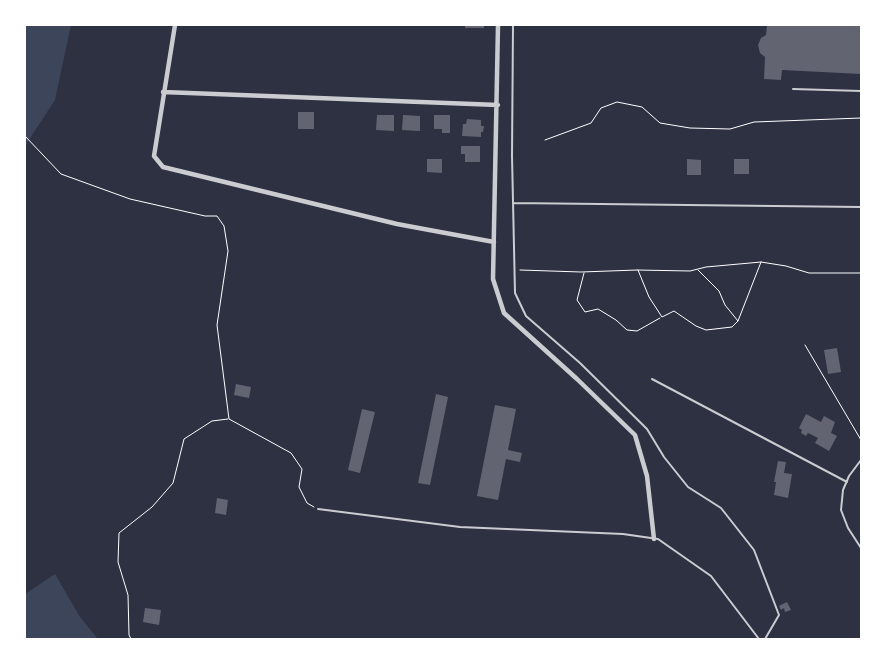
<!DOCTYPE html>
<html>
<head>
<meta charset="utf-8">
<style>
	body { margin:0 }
	#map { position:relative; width:886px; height:664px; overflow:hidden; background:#2d3142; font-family:Arial,sans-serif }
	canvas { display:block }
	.frame { position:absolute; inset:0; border:26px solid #fff; pointer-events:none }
</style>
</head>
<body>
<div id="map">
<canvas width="886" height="664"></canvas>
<div class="frame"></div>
</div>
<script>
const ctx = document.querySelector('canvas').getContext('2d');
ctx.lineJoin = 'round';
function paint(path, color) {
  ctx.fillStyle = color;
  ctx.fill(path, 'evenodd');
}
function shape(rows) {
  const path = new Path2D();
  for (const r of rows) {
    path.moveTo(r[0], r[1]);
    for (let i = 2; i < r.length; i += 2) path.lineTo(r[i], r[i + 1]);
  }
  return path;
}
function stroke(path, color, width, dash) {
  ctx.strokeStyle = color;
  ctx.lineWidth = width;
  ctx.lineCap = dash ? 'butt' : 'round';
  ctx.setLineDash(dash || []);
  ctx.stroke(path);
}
paint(shape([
	[25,25,71,25,55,100,25,146],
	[55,574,80,617,98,639,25,639,25,594]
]), '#3c4559');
paint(shape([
	[465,25,484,25,484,28,465,28],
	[767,25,861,25,861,74,782,70,781,80,764,79,765,57,760,53,758,45,761,38,766,35],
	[298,112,314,112,314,129,298,129],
	[377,115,394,115,394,131,376,130],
	[403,115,420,116,420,131,402,130],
	[434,115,450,115,450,133,442,133,442,129,434,129],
	[467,119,481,120,481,126,484,126,483,132,481,132,481,137,462,136,463,124,466,124],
	[461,146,480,146,480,162,465,162,465,154,461,154],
	[427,159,442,159,442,173,427,172],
	[687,159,701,160,701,175,687,175],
	[734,159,749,159,749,174,734,174],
	[837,348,841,372,828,374,824,350],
	[236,384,251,387,249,398,234,395],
	[436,394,448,397,430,485,418,483],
	[495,405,516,409,508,450,522,453,520,462,506,459,498,500,477,496],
	[362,409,375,412,360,473,348,470],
	[806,414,821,422,824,416,835,422,831,433,837,436,829,451,815,443,818,438,808,433,806,436,801,433,802,430,799,428],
	[778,461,786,462,784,473,792,474,788,498,774,495,776,482,774,482],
	[217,498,228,500,226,515,215,513],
	[787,602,791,610,785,612,784,608,781,610,779,606],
	[145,608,161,610,159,625,143,622]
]), '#626471');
stroke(shape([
	[25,136,61,174,130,199,205,216,217,216,224,226,228,251,217,325,229,419,291,453,302,469,299,487,307,503,314,507],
	[545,140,591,123,601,108,617,102,642,107,660,123,690,128,730,129,754,122,861,118],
	[520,270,581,272,637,270,690,271,706,267,761,262,786,266,809,273,861,273],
	[638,270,649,297,662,317,674,311,696,326,706,330,732,327,738,321],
	[698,270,719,291,725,305,738,321,761,262],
	[584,273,577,300,585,312,598,309,616,320,627,330,637,331,660,318],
	[805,345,861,440],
	[131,639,129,635,128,595,118,562,119,533,152,507,173,483,184,439,212,421,228,419]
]), '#fff', 1);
stroke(shape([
	[513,25,512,156,515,293,526,316,580,363,647,429,664,457,688,487,721,508,754,550,779,615,765,639],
	[793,89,861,91],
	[513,203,861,207],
	[652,379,847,482],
	[861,460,849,476,843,490,841,510,848,528,861,548],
	[318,509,460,527,623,534,658,539,711,576,759,639]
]), '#caccd0', 2);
stroke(shape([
	[175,25,154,156,163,167,397,224,494,242],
	[498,25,493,279,504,313,577,379,635,435,647,476,654,539],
	[163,92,498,105]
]), '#caccd0', 4.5);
</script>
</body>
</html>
